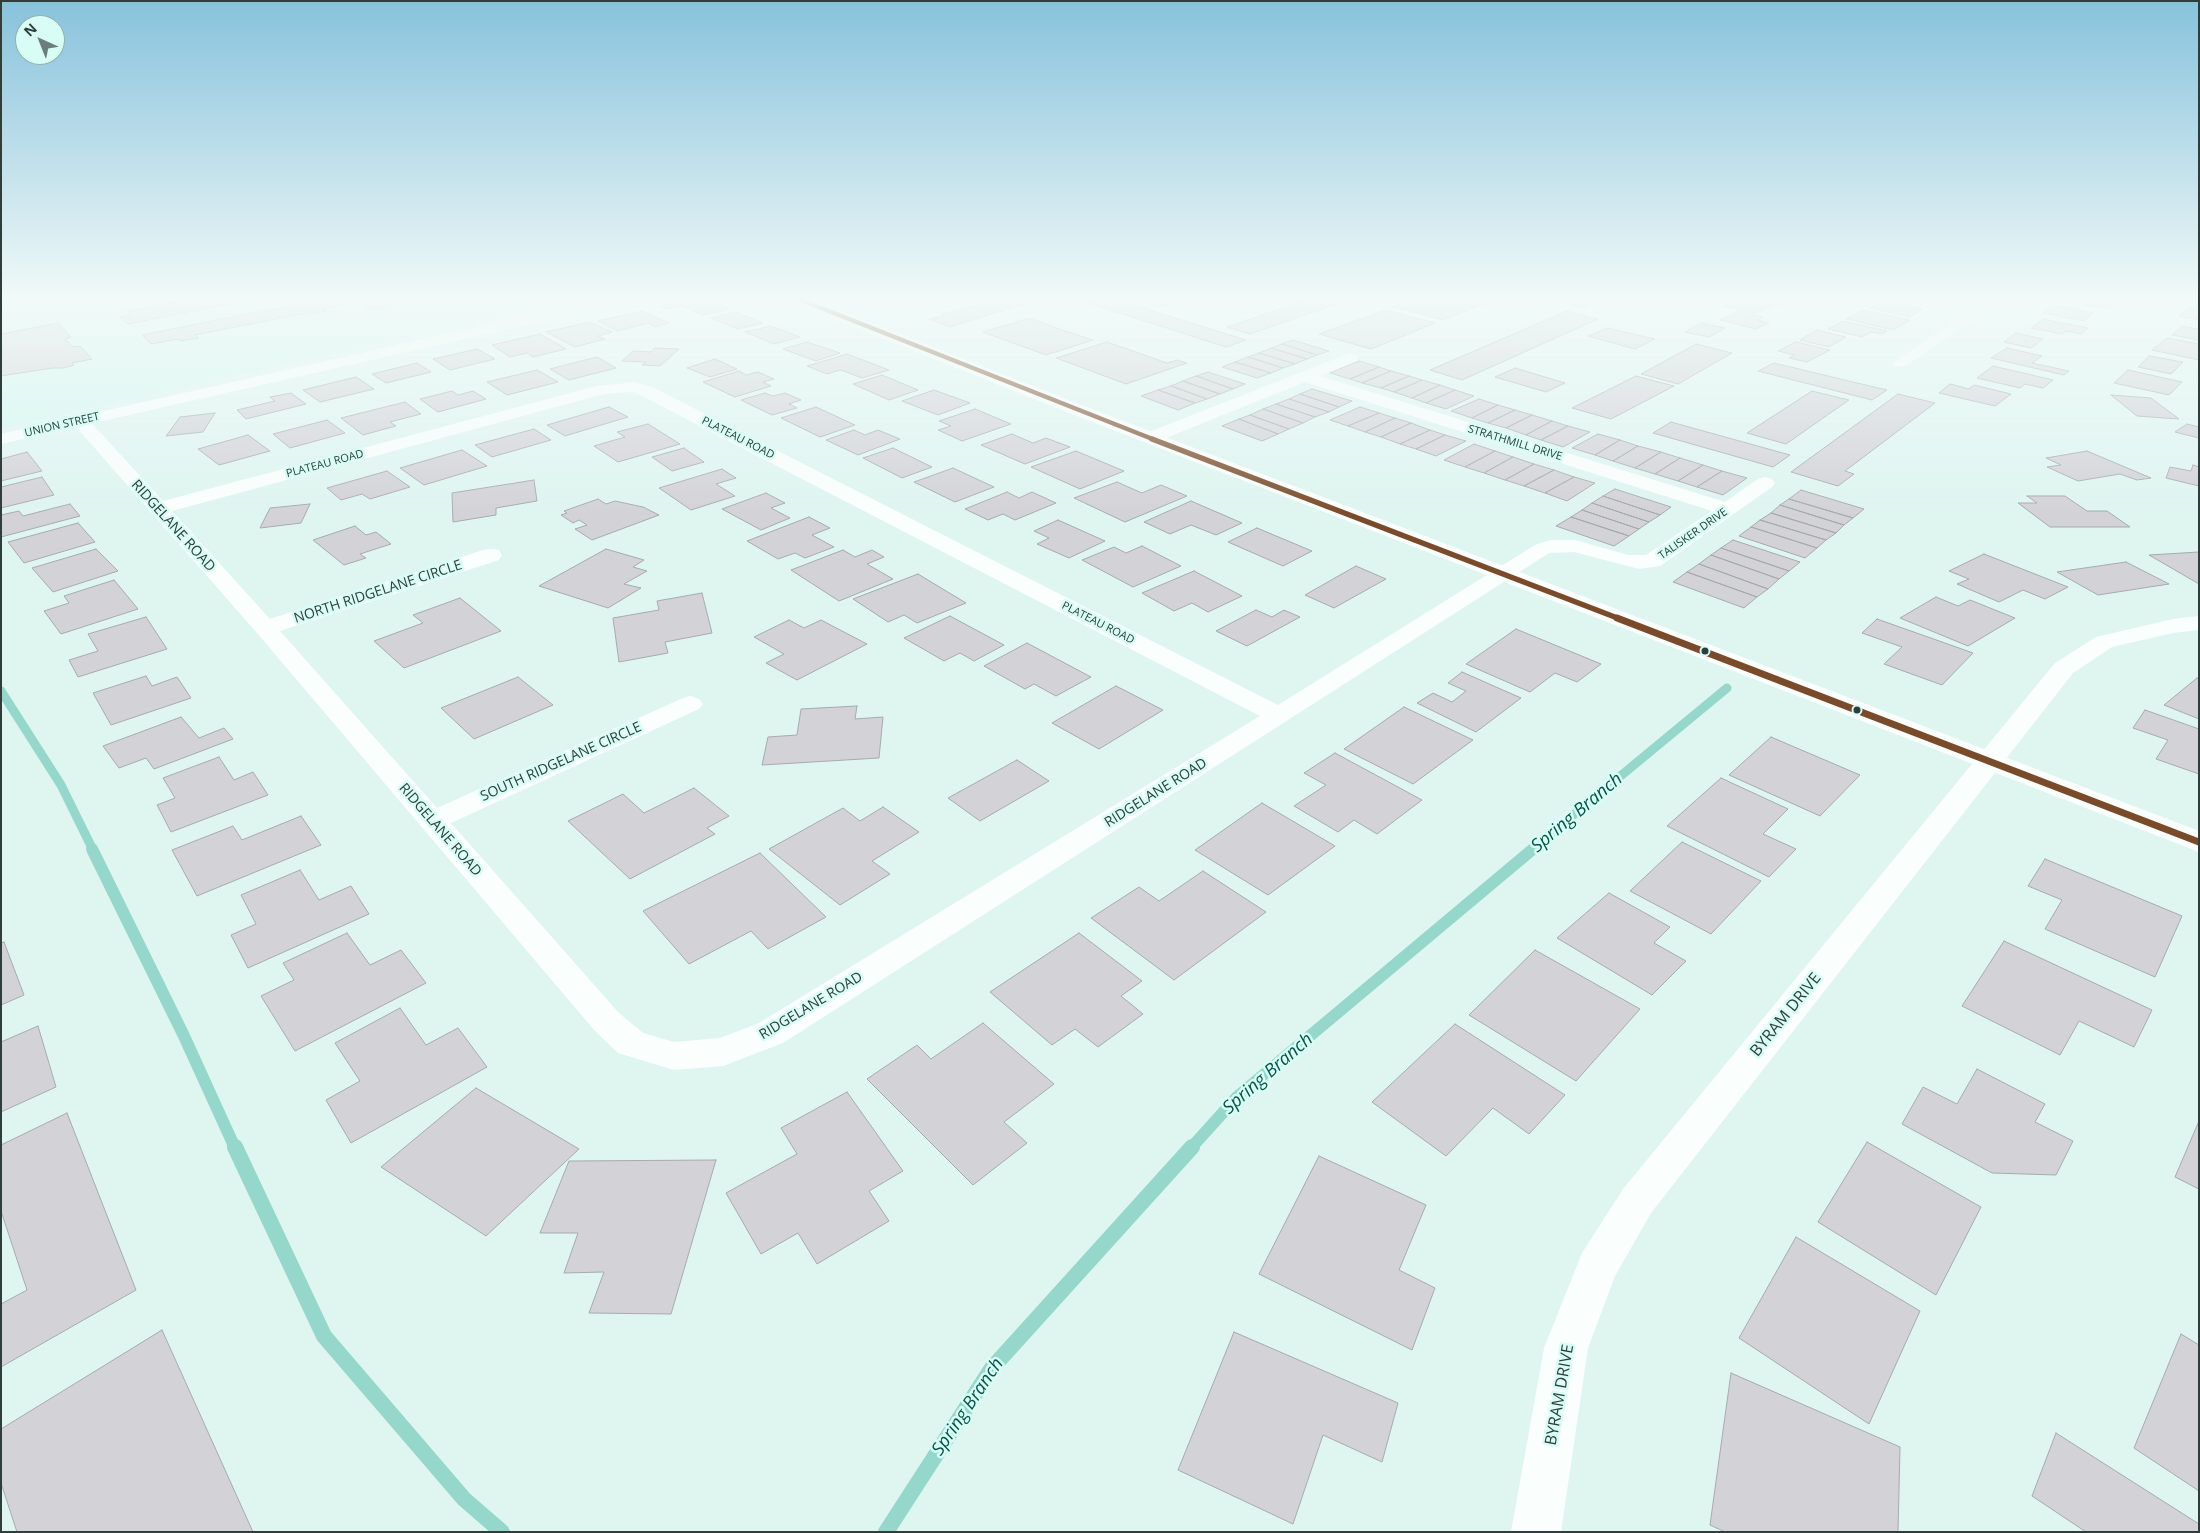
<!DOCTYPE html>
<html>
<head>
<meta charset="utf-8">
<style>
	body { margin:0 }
	#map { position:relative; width:2200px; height:1533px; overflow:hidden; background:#dff5f0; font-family:"Open Sans",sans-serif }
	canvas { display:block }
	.frame { position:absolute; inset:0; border:2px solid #2f3e3b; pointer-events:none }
	.north { position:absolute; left:15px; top:15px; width:50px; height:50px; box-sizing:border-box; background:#d7fdf5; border:1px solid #94b1ab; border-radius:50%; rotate:316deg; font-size:14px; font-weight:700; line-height:20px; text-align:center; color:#2f3e3b }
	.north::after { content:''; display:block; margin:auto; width:18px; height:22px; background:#6d7e7a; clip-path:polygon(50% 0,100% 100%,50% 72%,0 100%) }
</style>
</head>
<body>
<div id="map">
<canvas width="2200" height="1533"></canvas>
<div class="frame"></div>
<div class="north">N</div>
</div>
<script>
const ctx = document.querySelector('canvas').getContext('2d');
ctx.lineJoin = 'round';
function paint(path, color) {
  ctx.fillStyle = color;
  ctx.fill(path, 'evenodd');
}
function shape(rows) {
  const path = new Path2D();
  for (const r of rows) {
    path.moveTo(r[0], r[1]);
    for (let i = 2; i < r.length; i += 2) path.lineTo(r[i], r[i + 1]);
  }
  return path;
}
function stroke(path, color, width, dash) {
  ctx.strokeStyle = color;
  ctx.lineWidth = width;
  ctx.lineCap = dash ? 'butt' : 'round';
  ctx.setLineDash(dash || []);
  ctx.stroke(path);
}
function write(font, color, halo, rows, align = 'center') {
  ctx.font = font + ' "Open Sans",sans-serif';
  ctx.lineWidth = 5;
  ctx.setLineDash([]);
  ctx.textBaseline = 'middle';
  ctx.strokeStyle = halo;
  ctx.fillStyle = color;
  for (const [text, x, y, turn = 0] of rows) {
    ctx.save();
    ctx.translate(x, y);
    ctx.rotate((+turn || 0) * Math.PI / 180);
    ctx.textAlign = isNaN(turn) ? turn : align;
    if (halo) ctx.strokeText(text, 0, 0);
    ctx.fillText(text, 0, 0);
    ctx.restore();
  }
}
paint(shape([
	[1,300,575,300,1,428]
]), '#d3f7ef');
stroke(shape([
	[1,691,61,785,93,850],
	[1531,850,1727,688]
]), '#96d7cb', 9);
stroke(shape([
	[92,849,184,1036,235,1148],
	[1191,1148,1237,1097,1533,849]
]), '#96d7cb', 12);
stroke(shape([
	[235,1147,324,1336,464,1499,502,1532],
	[886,1532,992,1368,1192,1147]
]), '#96d7cb', 16);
const building = shape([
	[191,300,249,300,128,324,120,317,130,315,127,311,174,302,177,305,194,302,191,300],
	[318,300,339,300,345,305,323,309,326,311,309,315,306,313,195,335,199,338,180,341,178,339,151,344,142,335,318,300],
	[355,300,381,300,391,306,372,310,355,300],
	[686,300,708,300,729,309,703,315,681,306,668,309,661,306,686,300],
	[997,300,1038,300,949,327,929,319,945,315,942,314,997,300],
	[1098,300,1117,300,1246,340,1226,347,1088,303,1098,300],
	[1139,300,1181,300,1160,307,1139,300],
	[1307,300,1348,300,1250,334,1227,327,1307,300],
	[1411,300,1494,300,1443,320,1393,307,1411,300],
	[1556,300,1596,300,1582,307,1556,300],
	[1736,300,1755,300,1774,305,1756,313,1724,306,1736,300],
	[1764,300,1793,300,1784,305,1764,300],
	[2072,300,2119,300,2109,309,2070,302,2072,300],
	[1879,303,1892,306,1896,303,1922,309,1910,317,1870,308,1879,303],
	[2053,305,2093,313,2084,321,2043,313,2053,305],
	[2188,308,2199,310,2199,320,2179,316,2188,308],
	[1386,310,1435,323,1371,349,1319,334,1386,310],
	[1863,310,1910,320,1893,330,1846,319,1863,310],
	[642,311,669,323,655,327,648,323,618,331,598,321,642,311],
	[1567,311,1598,319,1462,380,1430,370,1567,311],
	[1739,311,1763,317,1757,320,1769,323,1756,329,1720,320,1739,311],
	[736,312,763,323,738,329,711,318,736,312],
	[1030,318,1065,331,1093,340,1046,355,983,332,1030,318],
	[2043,319,2088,328,2081,334,2066,331,2062,334,2031,328,2043,319],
	[1843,321,1887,331,1882,334,1871,332,1862,337,1828,329,1843,321],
	[590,322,612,332,598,336,605,339,575,347,546,332,590,322],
	[58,323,71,337,65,339,73,347,80,346,92,359,72,363,74,365,64,368,52,368,1,376,1,334,58,323],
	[1701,323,1725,328,1709,337,1685,332,1701,323],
	[771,326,800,337,774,344,745,332,771,326],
	[2182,326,2197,329,2199,327,2199,340,2172,335,2182,326],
	[1608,328,1620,331,1655,339,1635,349,1588,336,1608,328],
	[1817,330,1846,337,1829,347,1800,340,1817,330],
	[2016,333,2043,339,2031,348,2004,342,2016,333],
	[540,334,566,349,533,357,527,353,510,357,492,345,540,334],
	[2167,338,2199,344,2199,360,2152,350,2167,338],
	[1293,340,1329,351,1317,355,1282,344,1293,340],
	[807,342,840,353,816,361,783,349,807,342],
	[1107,342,1167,363,1177,360,1187,363,1126,384,1056,358,1107,342],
	[1796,342,1830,350,1807,362,1789,358,1795,355,1778,351,1796,342],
	[1282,344,1317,355,1307,359,1271,348,1282,344],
	[1696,344,1732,353,1678,384,1641,374,1696,344],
	[655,348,679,349,660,366,642,365,646,362,622,361,633,351,651,352,655,348],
	[1271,348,1307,359,1295,364,1259,353,1271,348],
	[2007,348,2042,356,2032,363,2069,371,2064,375,1991,358,2007,348],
	[477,349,495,359,450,370,433,359,477,349],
	[1259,353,1295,364,1283,368,1248,357,1259,353],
	[847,354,889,370,862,378,841,370,827,374,807,366,847,354],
	[2149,356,2183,362,2171,374,2138,367,2149,356],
	[597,357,616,368,569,380,550,369,597,357],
	[1248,357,1283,368,1271,373,1235,362,1248,357],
	[715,359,737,369,710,377,687,368,715,359],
	[1359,361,1379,367,1350,379,1330,373,1359,361],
	[1235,362,1271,373,1257,378,1222,367,1235,362],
	[417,363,431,372,386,383,372,374,417,363],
	[1774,363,1853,382,1887,390,1872,400,1758,371,1774,363],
	[1993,366,2053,380,2043,388,2025,384,2020,388,1977,378,1993,366],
	[1379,367,1391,371,1362,383,1350,379,1379,367],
	[1515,368,1565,383,1546,392,1495,377,1515,368],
	[537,370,558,382,507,395,487,382,537,370],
	[2128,370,2182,382,2169,395,2114,383,2128,370],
	[739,371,746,375,758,372,774,379,763,382,771,386,735,397,703,382,739,371],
	[1391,371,1409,376,1381,388,1362,383,1391,371],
	[1208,372,1245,384,1233,389,1196,376,1208,372],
	[882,375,918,390,889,400,853,384,882,375],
	[1196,376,1233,389,1220,394,1183,381,1196,376],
	[1409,376,1422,380,1394,392,1381,388,1409,376],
	[1636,376,1674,386,1611,419,1572,408,1636,376],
	[356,377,374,389,320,402,303,390,356,377],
	[1422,380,1440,385,1412,398,1394,392,1422,380],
	[1183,381,1220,394,1207,399,1171,386,1183,381],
	[1950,384,1969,389,1974,385,2011,394,1995,406,1939,393,1950,384],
	[1440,385,1455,390,1426,403,1412,398,1440,385],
	[1171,386,1207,399,1195,403,1158,390,1171,386],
	[1312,389,1352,401,1339,407,1300,394,1312,389],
	[934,390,970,403,938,415,902,401,934,390],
	[1158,390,1195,403,1178,410,1141,396,1158,390],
	[1455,390,1474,396,1446,409,1426,403,1455,390],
	[452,391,458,395,473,391,486,399,438,412,420,399,452,391],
	[1812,391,1849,400,1786,444,1747,433,1812,391],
	[291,393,306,404,246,419,237,410,275,401,270,397,291,393],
	[765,393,773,396,785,393,801,400,789,404,797,408,772,415,741,400,765,393],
	[1300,394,1339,407,1329,412,1289,399,1300,394],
	[1898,394,1935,403,1845,471,1854,474,1838,486,1791,472,1898,394],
	[2111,395,2151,398,2179,419,2137,416,2111,395],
	[1289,399,1329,412,1315,417,1276,404,1289,399],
	[1479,399,1498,405,1472,418,1451,411,1479,399],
	[405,402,421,414,390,422,396,426,363,435,341,418,405,402],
	[1276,404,1315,417,1303,423,1263,409,1276,404],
	[1498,405,1515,410,1488,423,1472,418,1498,405],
	[609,407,628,417,565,436,547,425,609,407],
	[816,407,855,425,820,437,781,418,816,407],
	[1360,407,1379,413,1348,426,1330,420,1360,407],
	[975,409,1011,424,962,441,938,430,951,426,939,421,975,409],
	[1263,409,1303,423,1289,429,1250,415,1263,409],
	[1515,410,1532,415,1506,428,1488,423,1515,410],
	[215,413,203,432,166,436,180,417,215,413],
	[1379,413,1395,418,1365,432,1348,426,1379,413],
	[1250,415,1289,429,1278,434,1239,419,1250,415],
	[1532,415,1552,421,1526,435,1506,428,1532,415],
	[1395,418,1411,423,1381,437,1365,432,1395,418],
	[1239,419,1278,434,1262,441,1222,426,1239,419],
	[327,420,345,433,290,448,273,434,327,420],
	[1552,421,1568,426,1541,440,1526,435,1552,421],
	[1671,422,1790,455,1773,467,1653,433,1671,422],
	[1411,423,1430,430,1400,444,1381,437,1411,423],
	[648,424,680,444,618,462,594,446,625,437,617,432,648,424],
	[2187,424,2199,427,2199,438,2175,432,2187,424],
	[1568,426,1590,432,1563,447,1541,440,1568,426],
	[534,429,551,440,492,457,475,445,534,429],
	[854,430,865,435,878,430,900,439,858,455,826,440,854,430],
	[1430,430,1445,435,1416,449,1400,444,1430,430],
	[1012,434,1033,443,1046,438,1070,447,1025,464,981,445,1012,434],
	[1598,434,1620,440,1595,455,1572,448,1598,434],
	[248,435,270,451,219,465,198,449,248,435],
	[1445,435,1466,441,1436,456,1416,449,1445,435],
	[1620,440,1638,446,1613,461,1595,455,1620,440],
	[1474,444,1495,451,1465,467,1444,460,1474,444],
	[1638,446,1661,452,1635,468,1613,461,1638,446],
	[684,448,704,462,672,471,652,457,684,448],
	[893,448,932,467,902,478,863,458,893,448],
	[462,450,487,466,424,485,400,468,462,450],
	[1076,451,1124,471,1080,489,1031,467,1076,451],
	[1495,451,1513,457,1484,473,1465,467,1495,451],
	[2087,451,2151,478,2137,480,2120,474,2078,481,2047,467,2061,465,2046,458,2087,451],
	[27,452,42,471,1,481,1,459,27,452],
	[1661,452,1680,458,1655,474,1635,468,1661,452],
	[1513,457,1534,464,1505,480,1484,473,1513,457],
	[1680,458,1703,465,1678,481,1655,474,1680,458],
	[1534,464,1554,470,1524,486,1505,480,1534,464],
	[1703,465,1722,471,1697,487,1678,481,1703,465],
	[2193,465,2199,467,2199,486,2166,478,2170,467,2191,471,2193,465],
	[953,468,994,487,955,502,914,482,953,468],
	[722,469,736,478,716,484,735,496,691,510,659,488,722,469],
	[1554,470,1574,477,1545,493,1524,486,1554,470],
	[387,471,410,487,370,499,362,494,341,500,327,488,387,471],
	[1722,471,1747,478,1723,495,1697,487,1722,471],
	[42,477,54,495,1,508,1,487,42,477],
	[1574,477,1595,483,1567,501,1545,493,1574,477],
	[534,480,537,501,496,508,496,515,453,522,452,493,534,480],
	[1117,482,1142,493,1161,485,1187,496,1125,522,1074,498,1117,482],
	[1615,489,1671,507,1660,515,1603,496,1615,489],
	[1801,490,1864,509,1853,518,1789,499,1801,490],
	[1007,492,1019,498,1032,492,1056,503,1015,520,1003,514,988,520,965,509,1007,492],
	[766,493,785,503,771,508,790,518,761,530,722,509,766,493],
	[1603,496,1660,515,1649,522,1592,503,1603,496],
	[2027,496,2065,496,2087,511,2107,511,2130,527,2050,527,2018,503,2037,503,2027,496],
	[598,499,606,504,615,501,643,507,659,515,592,540,575,529,587,525,579,520,573,523,561,515,567,513,564,511,598,499],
	[1789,499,1853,518,1844,525,1780,505,1789,499],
	[1191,501,1242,523,1216,535,1191,525,1170,534,1144,522,1191,501],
	[1592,503,1649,522,1639,529,1582,510,1592,503],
	[70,504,80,516,1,537,1,515,19,511,23,516,70,504],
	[310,504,301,523,260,528,270,508,310,504],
	[1780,505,1844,525,1836,533,1771,513,1780,505],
	[1582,510,1639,529,1629,536,1571,517,1582,510],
	[1771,513,1836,533,1826,540,1760,520,1771,513],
	[809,517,830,528,812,535,834,547,805,558,795,553,778,559,747,541,809,517],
	[1571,517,1629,536,1614,546,1556,526,1571,517],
	[1058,520,1105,541,1069,558,1037,544,1049,538,1034,531,1058,520],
	[1760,520,1826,540,1817,548,1751,527,1760,520],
	[78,523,95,542,24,563,8,542,78,523],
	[355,526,366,535,376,532,391,544,360,554,366,558,344,565,313,540,355,526],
	[1751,527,1817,548,1805,558,1739,536,1751,527],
	[1257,528,1312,551,1283,566,1228,542,1257,528],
	[1733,540,1800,562,1789,571,1721,548,1733,540],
	[1142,546,1181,566,1133,587,1082,560,1114,547,1126,553,1142,546],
	[1721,548,1789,571,1779,579,1711,555,1721,548],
	[96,549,118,571,53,592,32,568,96,549],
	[606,549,644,560,633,567,647,571,624,584,641,588,608,608,539,586,606,549],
	[843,550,855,557,872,550,884,557,867,564,893,579,839,601,791,570,843,550],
	[2199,552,2199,584,2149,555,2199,552],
	[1984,554,2068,587,2045,599,2023,590,1999,602,1957,584,1969,579,1949,571,1984,554],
	[1711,555,1779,579,1768,589,1699,564,1711,555],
	[2126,562,2169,584,2098,595,2057,572,2126,562],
	[1699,564,1768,589,1757,597,1687,572,1699,564],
	[1356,566,1386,579,1334,608,1305,595,1356,566],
	[1194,571,1242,596,1208,612,1192,603,1174,611,1142,593,1194,571],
	[1687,572,1757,597,1744,608,1673,582,1687,572],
	[918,574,966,603,917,623,904,615,888,622,853,599,918,574],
	[114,580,138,609,61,634,44,611,69,603,64,596,114,580],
	[702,593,712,633,665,642,668,653,619,662,613,618,659,610,657,601,702,593],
	[1936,597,1958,606,1970,600,2015,618,1968,646,1900,618,1936,597],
	[460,598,501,631,404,668,374,641,423,623,413,615,460,598],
	[1256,610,1272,617,1284,610,1300,617,1247,646,1216,631,1256,610],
	[950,616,1004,645,974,661,960,653,944,661,904,638,950,616],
	[146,617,167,649,78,677,69,660,98,651,88,634,146,617],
	[1877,619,1973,653,1942,685,1884,664,1902,647,1862,633,1877,619],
	[789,620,804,628,821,620,867,644,797,680,766,663,784,654,754,637,789,620],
	[1516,629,1601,664,1577,682,1555,673,1530,692,1466,664,1516,629],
	[1027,643,1091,677,1056,696,1034,684,1025,689,984,666,1027,643],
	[1462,672,1521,698,1476,732,1417,703,1433,693,1452,702,1466,691,1448,683,1462,672],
	[146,676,152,686,177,677,191,698,111,725,93,693,146,676],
	[518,677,553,705,474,739,441,708,518,677],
	[2197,678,2199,679,2199,719,2164,705,2197,678],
	[1116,686,1163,710,1099,749,1052,723,1116,686],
	[857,706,855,719,883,717,879,758,762,765,768,737,797,735,801,709,857,706],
	[1404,707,1473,740,1413,784,1344,749,1404,707],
	[2145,710,2199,729,2199,774,2156,759,2168,740,2133,728,2145,710],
	[181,717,199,738,224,728,233,739,154,769,146,758,119,768,103,746,181,717],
	[1771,737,1860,775,1820,816,1729,775,1771,737],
	[1335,753,1422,800,1377,834,1354,820,1338,832,1294,806,1326,785,1304,773,1335,753],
	[219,757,234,780,253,772,268,795,171,832,157,805,175,798,163,778,219,757],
	[1017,760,1049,781,980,821,948,798,1017,760],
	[1721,778,1788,809,1763,834,1796,849,1769,877,1667,826,1721,778],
	[694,788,729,816,707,828,715,834,630,879,568,821,623,794,644,813,694,788],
	[1262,803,1335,846,1268,895,1195,850,1262,803],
	[883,807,919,832,872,861,890,874,840,905,769,849,843,808,860,821,883,807],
	[301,816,321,845,197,896,172,850,233,826,242,840,301,816],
	[1682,842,1761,881,1711,934,1630,891,1682,842],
	[760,853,826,917,768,949,751,931,689,964,643,911,760,853],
	[2045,859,2182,916,2155,977,2045,929,2062,900,2028,886,2045,859],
	[300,870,319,900,351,886,369,914,248,968,231,935,256,924,241,895,300,870],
	[1203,871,1266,912,1174,980,1091,918,1139,887,1159,901,1203,871],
	[1609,893,1670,927,1654,943,1686,961,1652,995,1557,938,1609,893],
	[347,933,370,965,401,950,426,983,295,1051,261,996,294,980,283,963,347,933],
	[1079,933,1142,981,1121,996,1143,1014,1098,1047,1075,1029,1052,1045,990,992,1079,933],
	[2004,941,2152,1010,2134,1047,2079,1021,2060,1055,1962,1006,2004,941],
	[4,942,24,995,1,1005,1,943,4,942],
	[1535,950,1640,1009,1576,1081,1469,1015,1535,950],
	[400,1008,426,1045,458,1028,487,1067,351,1143,326,1100,360,1081,335,1043,400,1008],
	[983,1023,1054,1084,1004,1122,1027,1143,973,1185,867,1079,917,1045,931,1059,983,1023],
	[1455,1024,1565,1095,1529,1134,1493,1108,1446,1156,1372,1102,1455,1024],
	[38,1026,56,1087,1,1112,1,1042,38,1026],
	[1977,1069,2045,1104,2035,1122,2073,1141,2056,1175,1992,1173,1902,1124,1923,1087,1957,1104,1977,1069],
	[476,1088,579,1149,486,1236,381,1167,476,1088],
	[847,1092,903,1171,869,1191,889,1221,817,1264,798,1233,761,1254,726,1193,797,1154,781,1128,847,1092],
	[67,1113,136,1290,1,1367,1,1304,27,1290,1,1211,1,1145,67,1113],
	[2199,1121,2199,1189,2175,1177,2199,1121],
	[1867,1142,1981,1207,1936,1295,1818,1222,1867,1142],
	[1319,1156,1426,1205,1399,1270,1435,1288,1412,1350,1259,1274,1319,1156],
	[716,1160,671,1314,589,1313,604,1272,564,1273,578,1233,540,1233,569,1161,716,1160],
	[1796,1237,1920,1311,1869,1424,1739,1338,1796,1237],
	[162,1330,253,1532,17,1532,1,1483,1,1429,162,1330],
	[1234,1332,1398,1403,1382,1462,1323,1435,1293,1524,1178,1470,1234,1332],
	[2181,1334,2199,1345,2199,1491,2134,1448,2181,1334],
	[1731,1373,1900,1447,1898,1532,1725,1532,1710,1525,1731,1373],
	[2056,1433,2199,1524,2199,1532,2086,1532,2032,1496,2056,1433]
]);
paint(building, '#d3d2d7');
stroke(building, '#a6abac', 1);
paint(shape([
	[1659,300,1678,300,1662,310,1652,310,1650,307,1652,304,1659,300],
	[1987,300,2004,300,1906,366,1894,366,1892,363,1987,300],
	[1350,353,1356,355,1358,358,1356,361,1320,376,1725,502,1758,479,1765,477,1772,479,1775,483,1772,487,1660,566,1639,569,1574,552,1549,553,783,1043,723,1066,674,1070,618,1053,595,1031,257,633,71,421,74,417,86,417,163,501,597,386,634,382,652,387,1278,705,1535,545,1550,540,1575,540,1628,555,1646,555,1712,511,1305,382,1156,442,1150,443,1144,442,1141,438,1144,434,1350,353],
	[633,392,640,395,1260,716,759,1023,720,1038,674,1042,643,1033,619,1013,451,823,699,709,703,704,699,699,690,696,681,699,437,808,280,631,499,560,502,555,499,550,491,549,483,550,270,619,172,511,604,394,633,392],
	[2199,616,2199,630,2173,633,2112,647,2073,673,1651,1213,1615,1276,1588,1348,1561,1532,1511,1532,1544,1348,1582,1253,1623,1189,2055,663,2096,637,2173,619,2199,616]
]), '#fafefd');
paint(shape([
	[598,300,626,300,619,304,1,444,1,434,598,300],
	[793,300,814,300,1071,401,2199,831,2199,852,1059,409,795,303,793,300]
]), '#fafefd');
stroke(shape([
	[801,300,1155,440]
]), '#7a4b2a', 4.5);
stroke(shape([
	[1152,439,1620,619]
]), '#7a4b2a', 5.5);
stroke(shape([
	[1617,618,2199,842]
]), '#7a4b2a', 7);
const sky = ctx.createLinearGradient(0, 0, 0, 515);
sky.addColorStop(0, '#87c2dc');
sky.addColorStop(0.58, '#f1faf8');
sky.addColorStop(1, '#f1faf800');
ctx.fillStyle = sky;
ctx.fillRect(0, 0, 2200, 515);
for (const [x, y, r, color] of [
	[1705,651,4.5,"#2f3e3b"],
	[1857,710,4.5,"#2f3e3b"]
]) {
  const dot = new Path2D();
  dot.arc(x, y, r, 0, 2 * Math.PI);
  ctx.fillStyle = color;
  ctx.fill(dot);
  stroke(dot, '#d7fdf5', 2);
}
write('11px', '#2f3e3b', '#d7fdf5', [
	["UNION STREET",62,425,-13],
	["PLATEAU ROAD",738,438,27],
	["STRATHMILL DRIVE",1515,443,17],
	["PLATEAU ROAD",325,464,-15],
	["TALISKER DRIVE",1693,534,-35],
	["PLATEAU ROAD",1098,623,27]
]);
write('14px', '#2f3e3b', '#d7fdf5', [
	["RIDGELANE ROAD",173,526,48],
	["NORTH RIDGELANE CIRCLE",378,592,-18],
	["SOUTH RIDGELANE CIRCLE",561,762,-24],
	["RIDGELANE ROAD",1156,793,-32],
	["RIDGELANE ROAD",440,830,49],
	["RIDGELANE ROAD",811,1006,-31]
]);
write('16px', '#2f3e3b', '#d7fdf5', [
	["BYRAM DRIVE",1786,1015,-51],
	["BYRAM DRIVE",1560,1395,-80]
]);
write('italic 18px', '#08544a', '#d7fdf5', [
	["Spring Branch",1577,813,-40],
	["Spring Branch",1268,1074,-41],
	["Spring Branch",968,1407,-56]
]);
</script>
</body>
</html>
